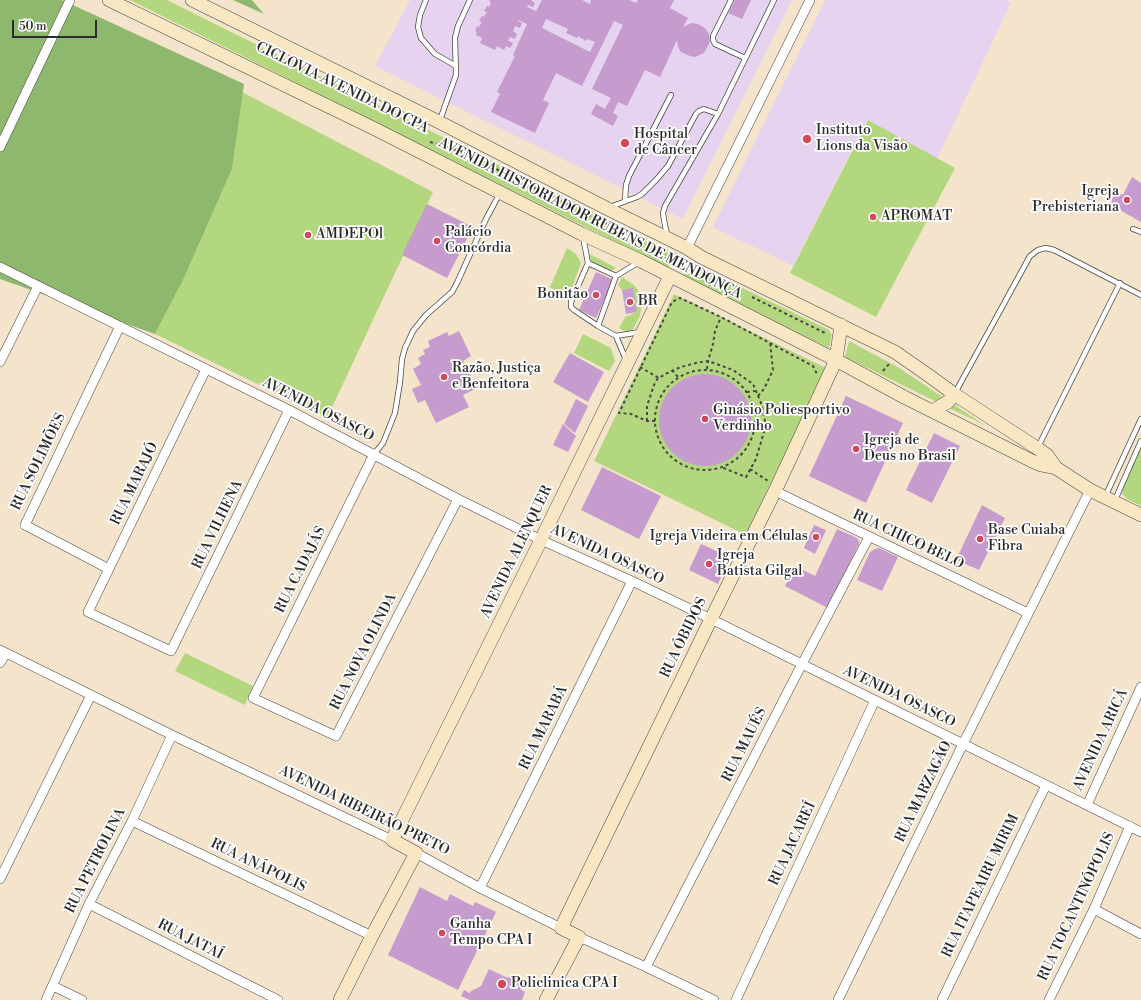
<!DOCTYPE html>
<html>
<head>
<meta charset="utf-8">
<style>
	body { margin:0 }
	#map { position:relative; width:1141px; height:1000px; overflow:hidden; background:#f5e4cc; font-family:"Libre Bodoni",serif }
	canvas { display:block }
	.scale { position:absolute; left:12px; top:20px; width:85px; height:18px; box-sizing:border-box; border:2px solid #2b2b2b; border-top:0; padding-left:5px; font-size:12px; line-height:14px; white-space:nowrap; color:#2b2b2b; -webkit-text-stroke:3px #fff; paint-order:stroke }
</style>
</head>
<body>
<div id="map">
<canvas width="1141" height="1000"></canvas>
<div class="scale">50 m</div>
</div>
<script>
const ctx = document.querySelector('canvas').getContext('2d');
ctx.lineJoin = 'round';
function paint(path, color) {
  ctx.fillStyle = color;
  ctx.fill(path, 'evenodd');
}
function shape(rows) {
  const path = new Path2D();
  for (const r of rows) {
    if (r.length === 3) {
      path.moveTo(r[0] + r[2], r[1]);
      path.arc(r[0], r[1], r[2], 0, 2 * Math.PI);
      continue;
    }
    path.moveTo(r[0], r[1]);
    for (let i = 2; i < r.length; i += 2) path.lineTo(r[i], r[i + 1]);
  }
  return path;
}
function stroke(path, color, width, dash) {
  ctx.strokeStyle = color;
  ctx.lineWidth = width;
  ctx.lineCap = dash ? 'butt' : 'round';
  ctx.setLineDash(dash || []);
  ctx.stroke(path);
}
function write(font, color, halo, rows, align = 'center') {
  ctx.font = font + ' "Libre Bodoni",serif';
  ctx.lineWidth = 3.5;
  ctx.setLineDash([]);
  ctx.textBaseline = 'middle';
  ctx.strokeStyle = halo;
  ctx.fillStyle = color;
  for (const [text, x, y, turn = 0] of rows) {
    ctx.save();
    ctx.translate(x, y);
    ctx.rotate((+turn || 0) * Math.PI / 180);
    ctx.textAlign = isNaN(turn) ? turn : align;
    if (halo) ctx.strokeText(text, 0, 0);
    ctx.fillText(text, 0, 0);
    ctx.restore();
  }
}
paint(shape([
	[410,0,792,0,683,219,375,66],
	[825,0,1005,0,1011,3,937,159,867,120,793,266,713,227]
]), '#e6d3f0');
paint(shape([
	[130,0,167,0,678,254,668,268],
	[242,92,433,192,327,418,155,334,184,278,232,169],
	[868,120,955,168,876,317,790,273],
	[567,248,576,254,581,263,568,299,550,287],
	[590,254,616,268,609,272,591,263],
	[693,264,829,330,832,335,829,348,683,276],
	[622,277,634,285,638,290,641,310,640,316,632,331,626,332,619,328,625,317,637,312,633,289,622,290,618,285],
	[674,294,826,368,746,535,594,461],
	[583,334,611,348,615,361,609,371,574,353],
	[849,341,896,366,986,426,845,357],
	[1141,449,1141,506,1129,500,1123,495,1121,490],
	[185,653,253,686,245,705,175,671]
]), '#b3d77f');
paint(shape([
	[0,0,62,0,244,84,232,169,184,278,155,334,0,279],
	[233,0,252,0,264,14]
]), '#8eb86e');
paint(shape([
	[490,0,531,0,535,3,533,7,528,5,527,7,536,11,542,0,582,0,590,4,591,0,629,0,636,3,638,0,674,0,670,8,688,18,683,27,692,23,697,24,702,26,706,29,709,34,710,39,709,44,704,53,695,57,690,56,681,52,678,47,677,40,660,77,645,70,627,106,618,102,613,113,618,116,613,126,591,114,596,104,605,109,611,98,592,89,623,25,614,21,582,86,556,73,543,100,549,103,535,133,491,112,500,94,497,92,515,56,513,55,527,24,518,20,518,21,522,23,520,28,515,26,513,31,517,34,515,39,510,37,508,41,513,43,510,48,506,46,504,50,497,46,495,50,480,43,482,38,476,35,477,32,475,31,477,26,479,27,482,22,479,21,482,16,484,17,487,12,484,11,487,6,489,7,491,3,489,1],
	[546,19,568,29,566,33,577,38,578,36,586,41,587,39,595,42,590,52,542,28],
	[735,0,751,0,742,19,728,13],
	[1132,177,1141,183,1141,222,1111,205,1115,188,1123,195],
	[427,204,473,227,447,278,402,255],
	[596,272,614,280,596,318,579,310],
	[633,288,637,312,626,314,622,290],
	[459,331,471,356,463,361,477,388,463,395,469,407,436,423,425,400,418,403,412,389,421,385,413,369,421,364,418,358,425,354,423,350,430,347,428,341,447,332,449,336],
	[570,353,604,372,588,402,553,382],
	[705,420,46],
	[846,396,903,423,866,503,809,476],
	[576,399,588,406,575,433,564,424],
	[563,424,576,436,568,452,553,445],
	[934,433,960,446,932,503,906,490],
	[602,467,661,496,639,539,581,510],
	[982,505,1005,518,979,570,956,560],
	[814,525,826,530,815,554,804,548],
	[837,529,857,538,859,541,859,544,828,608,785,586,795,566,815,576],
	[701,544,730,557,718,584,689,570],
	[879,548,898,557,882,591,857,580,870,552,875,549],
	[420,887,447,901,450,894,473,906,475,902,496,912,458,990,388,955],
	[489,969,508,978,509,976,523,982,520,989,525,992,522,1000,470,1000,461,996,464,990,470,993,471,991,481,986]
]), '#c59ccd');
const lane = shape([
	[426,0,420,15,418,27,421,38,435,54,456,66],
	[731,0,713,36,713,40,715,44,745,58],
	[440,120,456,75,455,38,458,26,470,0],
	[625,201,626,185,629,176,671,95],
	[610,207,637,197,642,194,656,180,668,166,696,114,699,111,704,109,718,114],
	[1133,229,1141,232],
	[667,235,664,220,663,213,665,206,718,114,774,0],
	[583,237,588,263,571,302,571,307,574,310,598,326],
	[588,263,616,276],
	[616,336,640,332],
	[626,360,616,336,598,326,616,276,639,262],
	[955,393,1030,256,1038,250,1046,248,1054,250,1141,295],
	[1038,447,1120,283],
	[374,454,383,443,395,413,400,382,402,359,405,348,413,331,426,315,452,292,457,283,486,219,500,193],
	[1105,497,1141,419],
	[1115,500,1141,441]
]);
const street = shape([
	[0,147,70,0],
	[687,248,810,0],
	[0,267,289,410,458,499,541,540,632,581,711,619,1141,832],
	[0,362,38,286],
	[206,369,88,612,171,651,289,410],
	[374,454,253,698,336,736,458,499],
	[775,491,1028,613],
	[109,569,25,525,120,326],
	[0,650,172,735,392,840],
	[0,663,6,653],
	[1087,805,1141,687],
	[132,821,372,936],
	[416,853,480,888,561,928],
	[0,879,91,695],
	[480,888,632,581],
	[89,904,278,1000],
	[1094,909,1141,934],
	[579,937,646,967,714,1000],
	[646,967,802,664,869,537],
	[53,986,82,1000],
	[46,1000,89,904,132,821,172,735],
	[736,1000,875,700],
	[838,1000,963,744,1090,490],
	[942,1000,1046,785],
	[1049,1000,1094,909,1130,826]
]);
const secondary = shape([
	[109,0,375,129,582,234,641,261,836,360,904,397,1032,461,1041,465,1056,468],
	[192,0,439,122,606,208,687,248,701,257,895,352,928,375,954,394,1037,448,1047,455,1056,468,1090,490,1141,515],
	[932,411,948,402,954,394],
	[340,1000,372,936,416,853,392,840,541,540,670,276],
	[546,1000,579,937,561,928,711,619,775,491,836,360,841,325]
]);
stroke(lane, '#494743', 6);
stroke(street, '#494743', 10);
stroke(secondary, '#494743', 14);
stroke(shape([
	[430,142,462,152,693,267],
	[752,297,827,334],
	[640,367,659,378,669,372,681,367,696,363,708,361,733,370,753,384,761,403,766,425,756,459,746,477,721,467],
	[707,369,708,361,713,344,715,331,721,317],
	[672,370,678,377],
	[705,420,50],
	[883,371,889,364],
	[747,392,755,391],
	[758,396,764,389,773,370,770,342],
	[647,421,647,406,654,385,658,378],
	[655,421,647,421,631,414,619,413,672,302,680,298,721,317,813,366,817,374],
	[750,469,768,481]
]), '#494743', 2, [3, 3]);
stroke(lane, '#fff', 4.5);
stroke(street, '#fff', 9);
stroke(secondary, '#f9e7c3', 13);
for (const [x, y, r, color] of [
	[807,139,5,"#d1495b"],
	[625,143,5,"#d1495b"],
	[1127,200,4,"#d1495b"],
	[873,217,4,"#d1495b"],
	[308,235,4,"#d1495b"],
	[437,241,4,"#d1495b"],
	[596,295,4,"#d1495b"],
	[630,302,4,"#d1495b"],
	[444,377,4,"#d1495b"],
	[705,419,4,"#d1495b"],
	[856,449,4,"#d1495b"],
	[816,537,4,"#d1495b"],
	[980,539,4,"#d1495b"],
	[709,564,4,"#d1495b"],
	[442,933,4,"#d1495b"],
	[502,984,5,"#d1495b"]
]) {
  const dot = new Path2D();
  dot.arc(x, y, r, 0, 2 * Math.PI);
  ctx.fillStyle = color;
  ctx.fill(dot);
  stroke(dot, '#fff', 1.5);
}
write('14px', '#2b2b2b', '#fff', [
	["CICLOVIA AVENIDA DO CPA",342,88,26],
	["AVENIDA HISTORIADOR RUBENS DE MENDONÇA",590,219,27],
	["AVENIDA OSASCO",318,410,27],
	["RUA SOLIMÕES",39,462,-64],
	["RUA MARAJÓ",135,484,-64],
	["RUA VILHENA",218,525,-64],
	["RUA CHICO BELO",908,540,25],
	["AVENIDA ALENQUER",517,552,-64],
	["AVENIDA OSASCO",607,555,25],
	["RUA CADAJÁS",301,570,-63],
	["RUA ÓBIDOS",684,638,-64],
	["RUA NOVA OLINDA",364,652,-63],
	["AVENIDA OSASCO",899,697,26],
	["RUA MARABÁ",544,728,-64],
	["AVENIDA ARICÁ",1101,740,-65],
	["RUA MAUÉS",745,745,-63],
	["RUA MARZAGÃO",924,792,-64],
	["AVENIDA RIBEIRÃO PRETO",364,811,26],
	["RUA JACAREÍ",793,844,-65],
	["RUA PETROLINA",96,861,-63],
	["RUA ANÁPOLIS",258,866,26],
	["RUA ITAPEAIRU MIRIM",981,886,-64],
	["RUA TOCANTINÓPOLIS",1077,907,-65],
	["RUA JATAÍ",190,940,27]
]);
write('14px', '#2b2b2b', '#fff', [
	["Instituto",816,131],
	["Lions da Visão",816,147],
	["Hospital",634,135],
	["de Câncer",634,151],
	["Igreja",1119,192,"right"],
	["Prebisteriana",1119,208,"right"],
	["APROMAT",881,217],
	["Palácio",445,233],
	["Concórdia",445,249],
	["AMDEPOl",316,235],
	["Bonitão",588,295,"right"],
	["BR",638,302],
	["Razão, Justiça",452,369],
	["e Benfeitora",452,385],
	["Ginásio Poliesportivo",713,411],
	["Verdinho",713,427],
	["Igreja de",864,441],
	["Deus no Brasil",864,457],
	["Base Cuiaba",988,531],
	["Fibra",988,547],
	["Igreja Videira em Células",808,537,"right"],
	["Igreja",717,556],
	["Batista Gilgal",717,572],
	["Ganha",450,925],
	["Tempo CPA I",450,941],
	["Policlinica CPA I",511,984]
], 'left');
</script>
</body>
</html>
